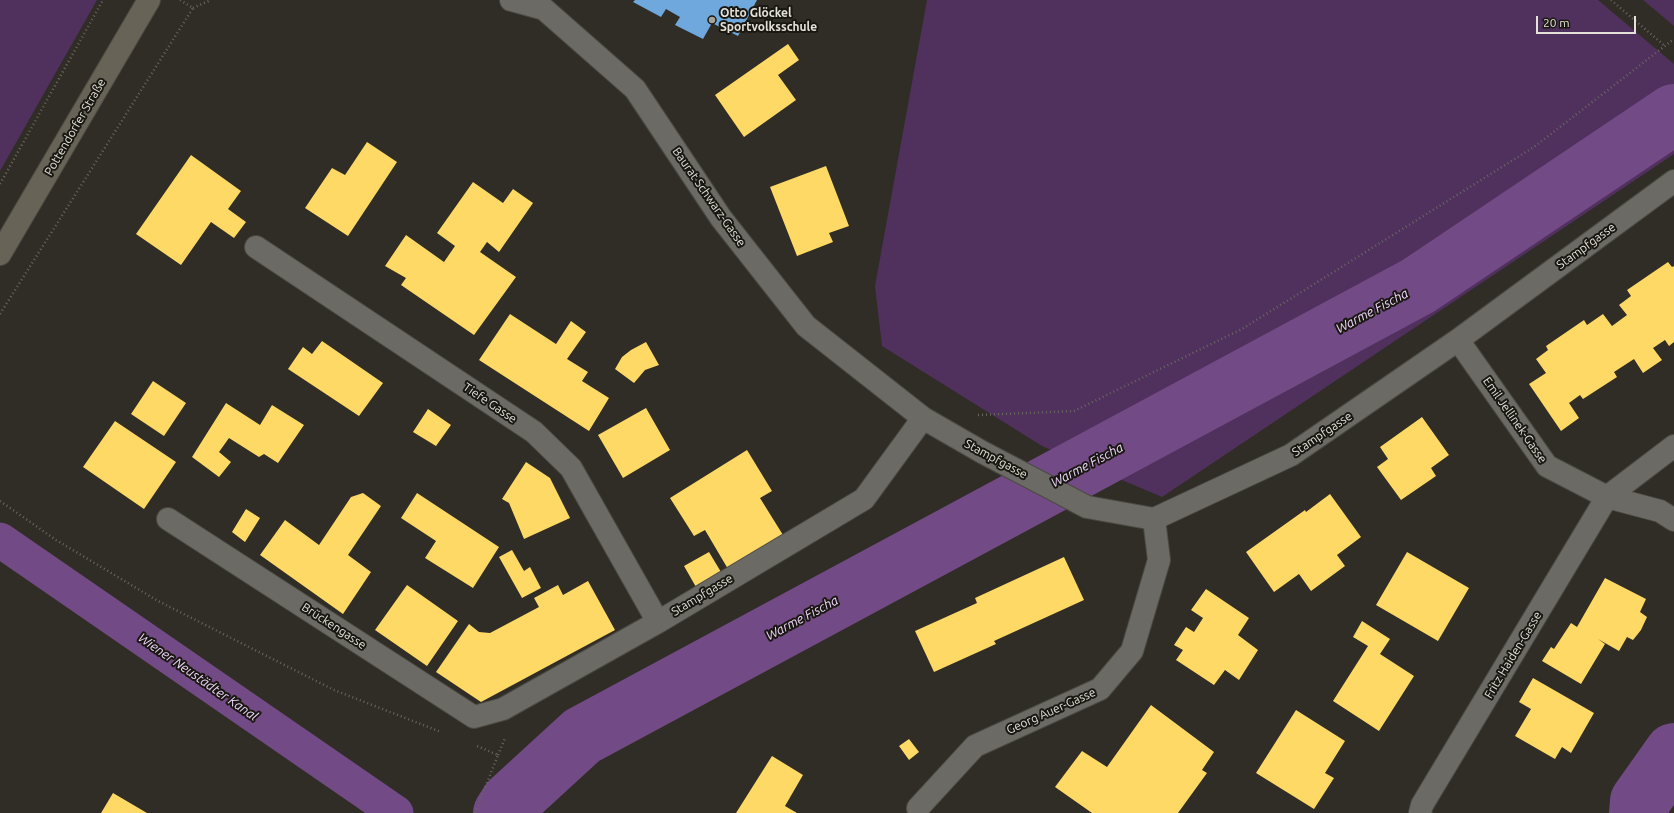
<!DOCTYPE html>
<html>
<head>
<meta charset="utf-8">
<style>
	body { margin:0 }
	#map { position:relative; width:1674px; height:813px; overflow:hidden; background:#2f2d25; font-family:Ubuntu,sans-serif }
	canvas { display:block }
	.scale { position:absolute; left:1536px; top:16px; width:100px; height:18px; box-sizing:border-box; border:2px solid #e4e1d9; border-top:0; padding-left:5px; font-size:12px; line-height:14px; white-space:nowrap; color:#e4e1d9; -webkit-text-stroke:3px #191711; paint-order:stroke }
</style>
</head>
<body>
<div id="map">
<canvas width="1674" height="813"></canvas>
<div class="scale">20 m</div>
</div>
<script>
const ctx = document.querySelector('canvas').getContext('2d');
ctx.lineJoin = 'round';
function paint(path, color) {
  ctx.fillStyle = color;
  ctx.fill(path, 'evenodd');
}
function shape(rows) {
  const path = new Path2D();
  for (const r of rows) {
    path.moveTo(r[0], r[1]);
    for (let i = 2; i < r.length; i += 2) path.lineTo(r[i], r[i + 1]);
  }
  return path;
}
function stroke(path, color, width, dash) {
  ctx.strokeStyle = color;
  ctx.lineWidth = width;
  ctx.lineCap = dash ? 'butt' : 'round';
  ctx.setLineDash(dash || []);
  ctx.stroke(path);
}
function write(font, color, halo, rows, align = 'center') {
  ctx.font = font + ' Ubuntu,sans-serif';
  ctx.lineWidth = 4;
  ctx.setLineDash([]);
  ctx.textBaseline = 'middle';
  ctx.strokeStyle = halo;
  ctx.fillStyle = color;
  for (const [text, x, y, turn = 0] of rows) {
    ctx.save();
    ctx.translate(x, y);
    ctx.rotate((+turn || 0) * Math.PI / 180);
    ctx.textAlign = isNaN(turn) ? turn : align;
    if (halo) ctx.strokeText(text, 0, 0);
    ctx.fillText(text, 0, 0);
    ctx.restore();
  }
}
paint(shape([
	[0,0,97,0,0,171],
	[927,0,1598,0,1674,64,1674,154,1162,497,1042,446,882,346,875,286],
	[1643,0,1674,0,1674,26]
]), '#50305d');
paint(shape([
	[788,44,799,60,778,75,796,100,744,137,715,95],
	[367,142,397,162,348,236,305,208,332,168,345,175],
	[191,155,241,191,228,209,246,222,234,238,211,222,181,265,136,234],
	[826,166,849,226,829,233,833,242,797,256,770,187],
	[473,182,503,203,513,189,533,203,499,252,487,242,480,252,516,277,474,335,401,285,406,278,385,266,406,235,444,262,455,246,437,233],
	[1668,262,1672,267,1674,266,1674,342,1669,346,1665,340,1653,348,1662,360,1643,373,1634,359,1614,372,1617,377,1583,399,1580,395,1569,403,1579,418,1561,431,1529,384,1546,373,1536,359,1548,350,1546,346,1584,320,1587,325,1603,314,1612,326,1627,315,1619,305,1631,296,1627,290],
	[510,314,556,344,571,321,586,332,567,359,588,372,582,381,609,398,589,431,479,360],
	[322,341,383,383,359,416,288,369,303,347,312,354],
	[646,342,659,365,645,370,634,383,615,369,622,357,631,350],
	[153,381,186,403,164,436,131,414],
	[226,403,260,425,272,405,304,425,278,463,264,454,259,457,229,438,219,452,231,462,219,477,192,457],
	[646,408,670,450,623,478,598,435],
	[428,409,451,425,436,446,413,432],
	[1422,417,1449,455,1431,468,1436,476,1401,500,1377,467,1388,459,1380,447],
	[115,421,176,462,144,509,83,467],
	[747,450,772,491,760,498,783,535,728,569,705,530,694,536,670,498],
	[526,462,550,478,570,518,524,539,509,503,502,499],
	[363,493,381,506,348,555,371,572,343,614,260,555,285,520,319,545,351,497],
	[417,493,499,547,473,588,425,558,436,541,401,518],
	[1330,494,1361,537,1337,555,1345,566,1311,591,1299,574,1274,592,1246,552,1305,510,1306,512],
	[246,509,260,518,245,542,232,532],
	[512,550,524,571,530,567,541,588,522,598,499,557],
	[709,552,721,572,696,587,684,566],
	[1407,552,1469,588,1438,641,1376,605],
	[1064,557,1084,600,994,641,996,644,934,672,915,631,977,603,975,598],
	[1605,578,1646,599,1640,612,1647,617,1641,630,1633,640,1627,637,1619,651,1598,639,1605,644,1581,684,1542,661,1551,647,1554,649,1571,623,1577,627],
	[588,581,615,630,481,702,436,672,469,624,479,632,490,633,539,607,534,598,558,585,563,595],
	[407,585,458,621,427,666,375,630],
	[1206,589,1249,618,1238,635,1258,650,1239,680,1225,670,1214,685,1176,660,1183,650,1174,645,1186,627,1194,632,1203,618,1191,610],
	[1362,621,1390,639,1380,654,1414,676,1379,731,1333,701,1368,646,1353,637],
	[1533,678,1594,713,1571,753,1562,747,1555,759,1515,736,1531,709,1519,702],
	[1151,705,1214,752,1202,770,1207,773,1178,813,1092,813,1055,787,1082,751,1107,767],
	[1296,710,1345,741,1325,773,1334,778,1314,809,1256,773],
	[909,739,919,752,909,760,899,746],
	[772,756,803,775,785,806,797,813,736,813],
	[113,793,147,813,101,813]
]), '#ffd966');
paint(shape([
	[635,0,757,0,738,36,712,23,703,39,675,25,680,17,666,9,661,17,633,2]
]), '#6fa8dc');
stroke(shape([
	[0,540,396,813]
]), '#724a85', 35);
stroke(shape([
	[503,813,510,802,582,736,1418,286,1674,114],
	[1639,813,1640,801,1674,753]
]), '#724a85', 60);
const minor = shape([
	[511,0,544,9,635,89,721,218,806,326,923,418],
	[256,247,534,432,571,468,658,622],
	[1458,340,1547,466,1607,497,1660,511,1674,520],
	[168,519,474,717,503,709,658,622,864,499,923,418,982,452,1087,507,1154,519,1291,455,1458,340,1674,181],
	[918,808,975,746,1100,689,1132,651,1159,560,1154,519],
	[1420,813,1422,805,1607,497,1674,446]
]);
const major = shape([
	[0,254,149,0]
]);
stroke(minor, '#4c4a43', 24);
stroke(major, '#4c4a43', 24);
stroke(shape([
	[1611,0,1665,46],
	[193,8,211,0],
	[0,184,103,0],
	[0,314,193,8,180,0],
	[978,415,1074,411,1242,329,1534,147,1674,39],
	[0,501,56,540,158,601,334,690,441,732],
	[498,755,505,738],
	[475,813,498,755,477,746]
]), '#696761', 2.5, [1, 3]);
stroke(minor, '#6b6a64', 22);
stroke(major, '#676457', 22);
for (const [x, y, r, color] of [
	[712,20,4,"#a5a29a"]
]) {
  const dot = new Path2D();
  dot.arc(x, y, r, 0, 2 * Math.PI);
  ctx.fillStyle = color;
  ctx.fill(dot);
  stroke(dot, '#191711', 1.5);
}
write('bold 12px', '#e4e1d9', '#191711', [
	["Otto Glöckel",720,13],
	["Sportvolksschule",720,27]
], 'left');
write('12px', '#e4e1d9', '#191711', [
	["Pottendorfer Straße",75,127,-60],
	["Baurat Schwarz-Gasse",709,197,55],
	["Stampfgasse",1586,246,-36],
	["Tiefe Gasse",490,403,34],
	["Emil Jellinek-Gasse",1515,420,55],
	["Stampfgasse",1322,434,-34],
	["Stampfgasse",996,459,28],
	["Stampfgasse",702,595,-31],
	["Brückengasse",334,626,33],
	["Fritz Haiden-Gasse",1513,655,-59],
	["Georg Auer-Gasse",1051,711,-24]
]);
write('italic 13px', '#f1d8fd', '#191711', [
	["Warme Fischa",1372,311,-28],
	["Warme Fischa",1087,465,-28],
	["Warme Fischa",802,618,-28],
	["Wiener Neustädter Kanal",198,677,35]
]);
</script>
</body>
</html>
